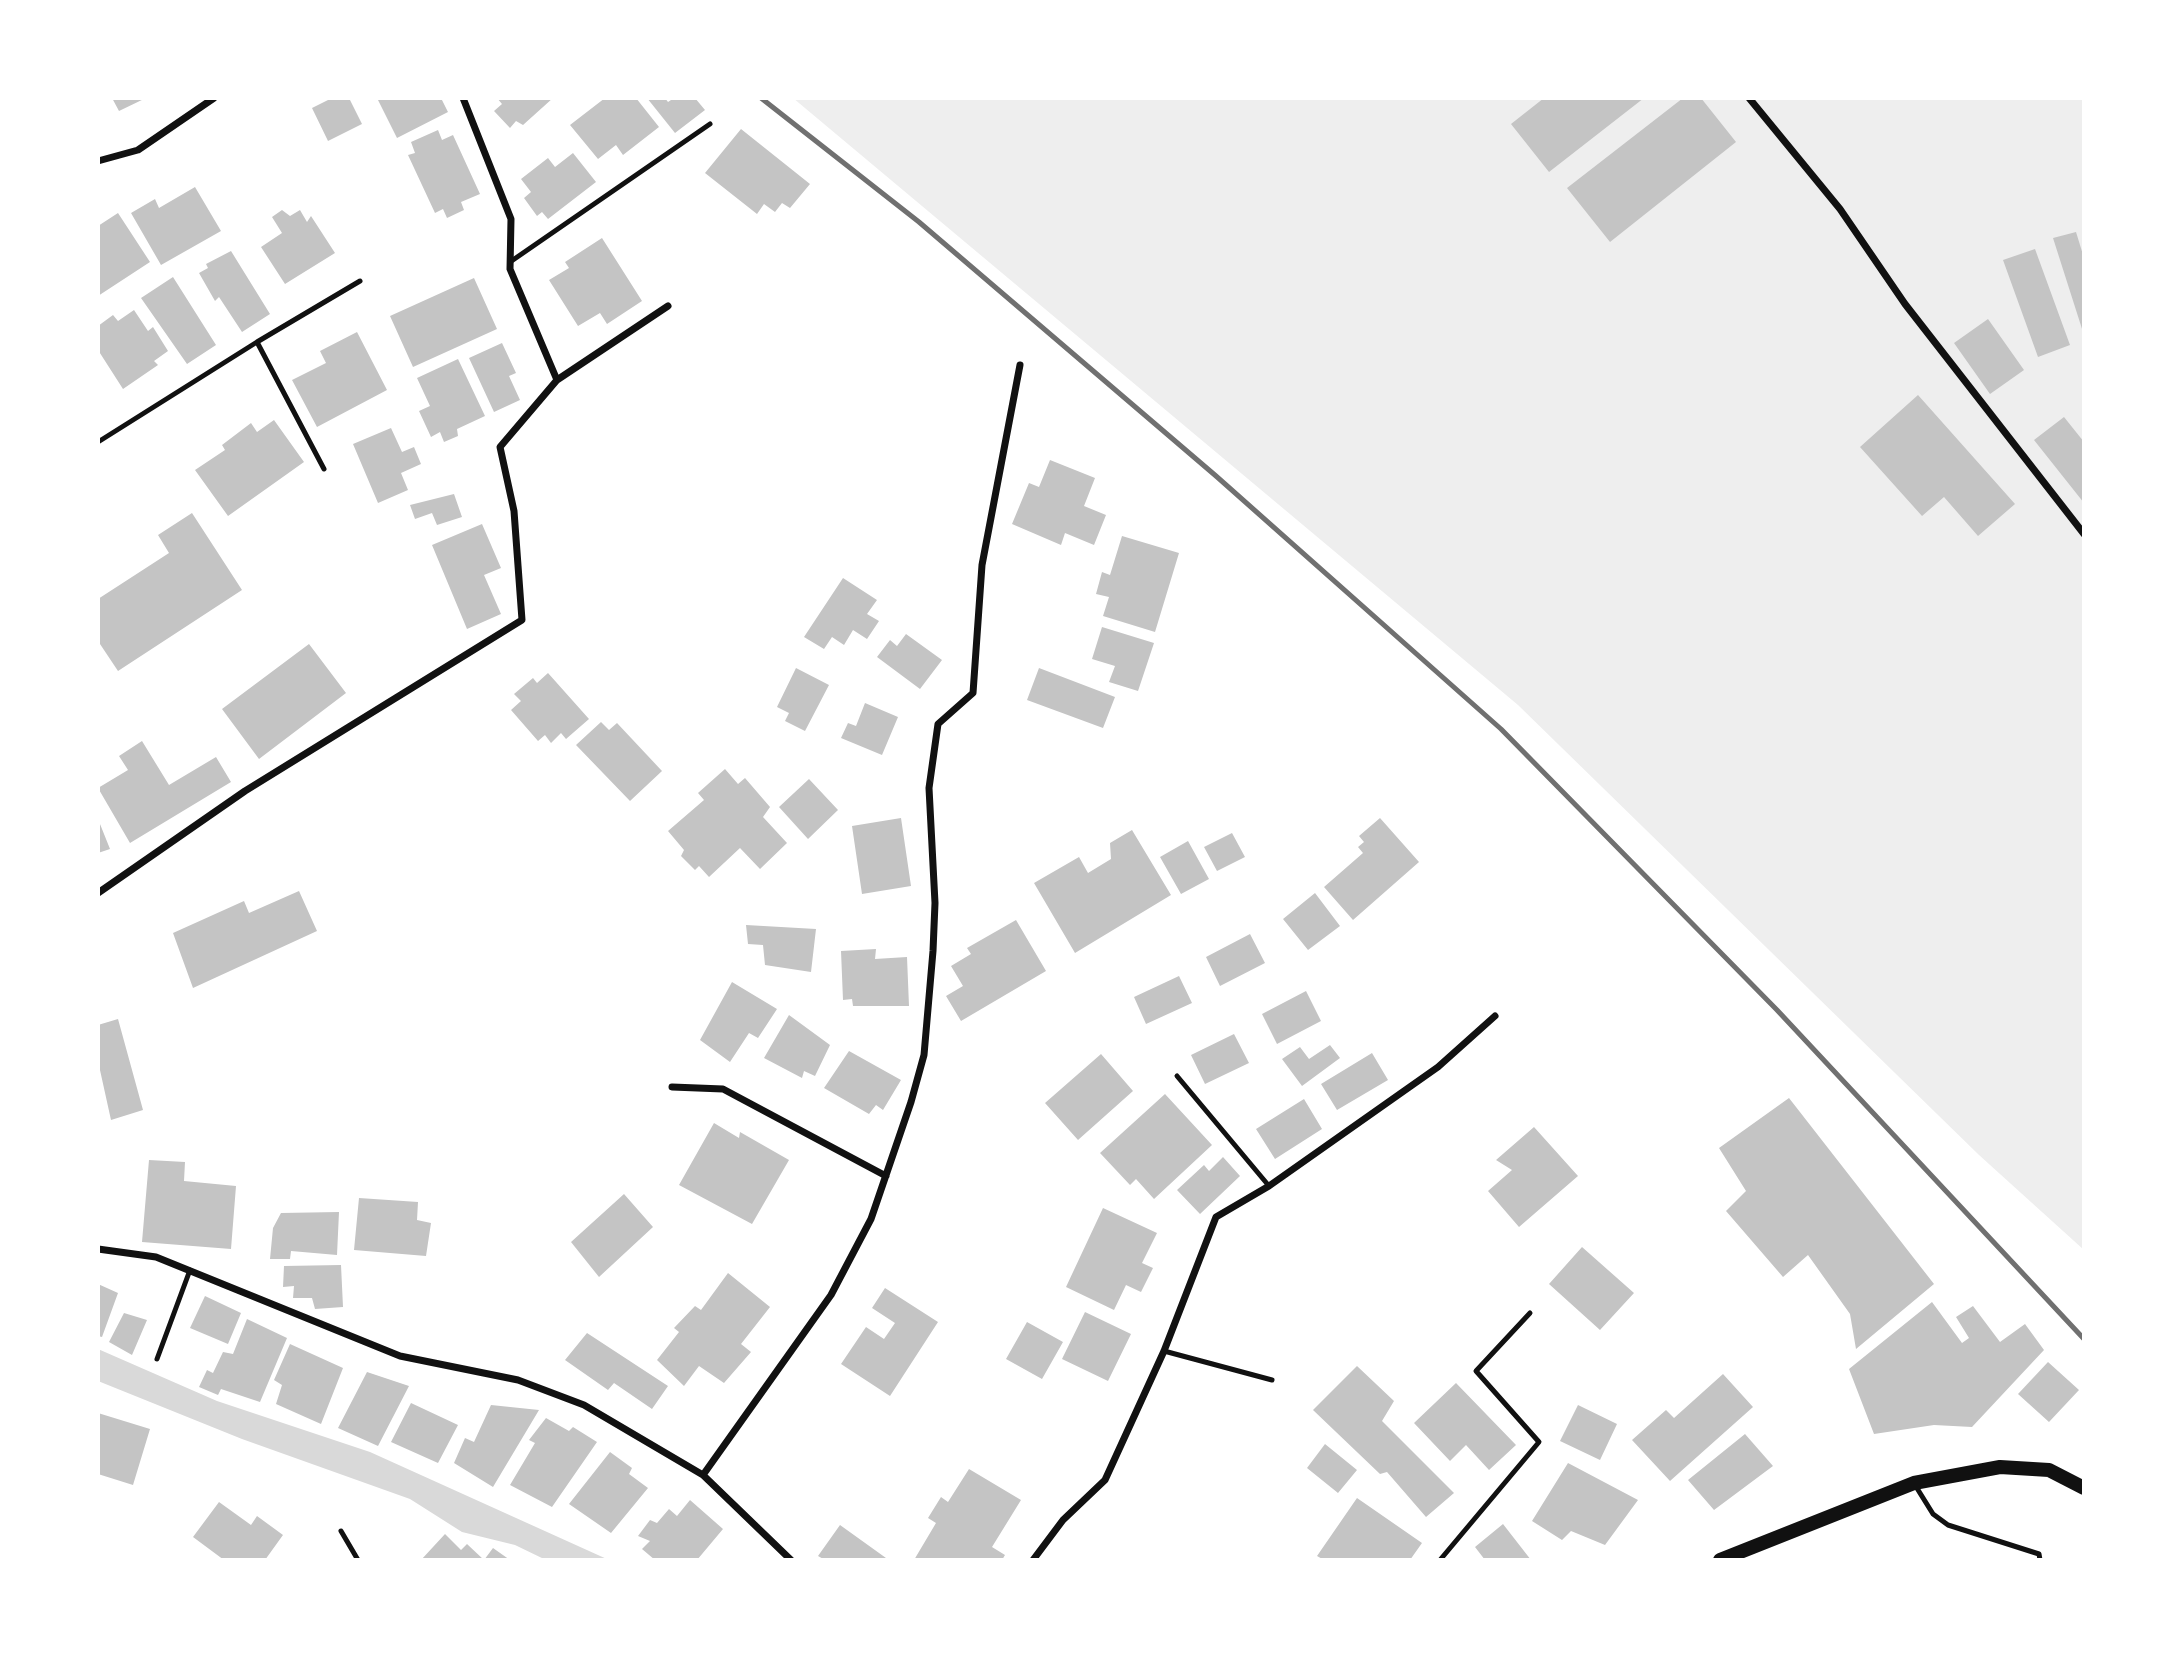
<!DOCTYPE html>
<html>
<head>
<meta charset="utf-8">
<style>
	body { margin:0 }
	#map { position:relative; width:2182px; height:1658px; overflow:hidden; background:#fff; font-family:Mulish,sans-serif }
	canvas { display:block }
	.frame { position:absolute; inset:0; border:100px solid #fff; pointer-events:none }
</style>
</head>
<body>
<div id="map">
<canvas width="2182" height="1658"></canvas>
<div class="frame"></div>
</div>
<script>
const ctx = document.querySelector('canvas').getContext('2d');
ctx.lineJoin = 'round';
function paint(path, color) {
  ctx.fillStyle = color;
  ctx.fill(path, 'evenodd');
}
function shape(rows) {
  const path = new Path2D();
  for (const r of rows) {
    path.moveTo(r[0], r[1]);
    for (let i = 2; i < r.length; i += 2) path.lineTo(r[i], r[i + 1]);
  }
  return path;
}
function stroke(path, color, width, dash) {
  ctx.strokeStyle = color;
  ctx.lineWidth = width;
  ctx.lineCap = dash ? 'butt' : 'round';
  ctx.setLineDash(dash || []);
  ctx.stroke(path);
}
paint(shape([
	[793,98,2084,98,2084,1250,1979,1155,1518,705]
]), '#eee');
paint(shape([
	[98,1349,217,1401,370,1452,609,1560,546,1560,515,1545,462,1532,410,1499,242,1439,98,1381]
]), '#d9d9d9');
paint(shape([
	[112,98,146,98,119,111],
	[332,98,349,98,362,124,328,141,312,108],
	[377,98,441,98,448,112,397,138],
	[497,98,553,98,523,125,516,121,510,128,494,111,502,104],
	[605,98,636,98,659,127,623,155,616,145,598,159,570,125],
	[647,98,665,98,668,102,674,98,695,98,705,110,675,133],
	[1544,98,1644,98,1549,172,1511,124],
	[1683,98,1701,98,1736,142,1610,242,1567,188],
	[741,129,810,184,790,208,782,203,775,212,764,204,757,214,705,173],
	[438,130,442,140,453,135,480,194,461,202,464,210,447,218,443,209,435,213,408,155,415,153,411,142],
	[573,153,596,182,548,219,542,212,537,216,524,198,531,192,521,179,548,158,555,167],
	[195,187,221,231,161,265,131,213,155,199,159,208],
	[282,210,290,216,300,210,307,222,311,216,335,253,285,284,261,247,282,233,272,217],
	[118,213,150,262,98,296,98,226],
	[2076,232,2084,258,2083,332,2053,238],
	[602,238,642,301,607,324,600,313,578,326,549,280,569,268,565,262],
	[2035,249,2070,345,2038,357,2003,260],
	[231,251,270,314,242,332,219,297,215,301,199,273,208,268,206,264],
	[173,277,216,345,187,364,141,298],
	[474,278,497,329,413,367,390,316],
	[134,310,148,331,153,327,168,351,154,361,158,365,123,389,98,350,98,326,113,315,118,321],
	[1988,319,2024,370,1990,394,1954,343],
	[357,332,387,390,317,427,292,380,326,363,320,351],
	[502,343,516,373,509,376,520,400,494,412,469,358],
	[458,359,485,416,457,429,458,436,444,442,440,432,431,437,419,411,430,406,417,378],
	[1918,395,2015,504,1978,536,1944,497,1922,516,1860,447],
	[2064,417,2084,442,2084,503,2034,440],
	[274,420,304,462,228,516,195,470,225,450,222,445,251,423,257,432],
	[391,428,402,452,414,447,421,464,401,473,408,490,378,503,353,444],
	[1050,460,1095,478,1084,506,1106,515,1094,545,1065,533,1061,545,1012,524,1029,483,1039,487],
	[454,494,462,517,437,525,432,513,415,519,410,505],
	[192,513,242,590,118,671,98,641,98,599,169,553,158,535],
	[482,524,501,568,484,575,501,614,467,629,432,545],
	[1122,536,1179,553,1155,632,1103,616,1109,597,1096,594,1102,572,1110,575],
	[843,578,877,600,867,614,879,621,867,639,853,630,844,645,832,637,824,649,804,637],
	[1102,627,1154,643,1138,691,1109,682,1115,666,1092,659],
	[906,634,942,660,920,689,877,657,890,640,897,646],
	[309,644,346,693,259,759,222,709],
	[796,668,829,685,805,731,785,721,789,713,777,707],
	[1039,668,1115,697,1103,728,1027,700],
	[548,673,589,719,566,739,561,733,551,743,545,735,538,741,511,710,521,701,514,694,533,678,537,683],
	[865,703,898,717,882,755,841,738,848,723,856,726],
	[601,722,609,730,617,723,662,771,630,801,576,745],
	[142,741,169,785,216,757,231,782,130,843,98,788,128,770,119,756],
	[725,769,738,784,745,778,770,807,763,817,787,843,760,869,740,848,709,877,699,866,695,870,681,856,684,850,668,831,704,800,698,793],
	[809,779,838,810,808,839,779,807],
	[901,818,911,886,862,894,852,826],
	[1380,818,1419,862,1353,920,1324,887,1363,853,1358,847,1364,842,1359,836],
	[98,819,110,849,98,853],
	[1132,830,1171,895,1075,953,1034,883,1079,857,1088,873,1111,859,1110,843],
	[1232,833,1245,857,1217,871,1204,847],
	[1188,841,1209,879,1181,894,1160,857],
	[299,891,317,931,193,988,173,933,244,901,249,913],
	[1315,893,1340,926,1308,950,1283,919],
	[1016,920,1046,971,961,1021,946,996,963,986,951,966,971,954,967,948],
	[746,925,816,929,811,972,765,965,763,945,748,944],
	[1250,934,1265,963,1220,986,1206,957],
	[876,949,875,959,907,957,909,1006,853,1006,852,999,843,1000,841,951],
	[1179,976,1192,1003,1146,1024,1134,997],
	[732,982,777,1009,758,1038,749,1033,730,1062,700,1040],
	[1306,991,1321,1021,1277,1044,1262,1014],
	[789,1015,830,1045,815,1076,804,1071,802,1078,764,1058],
	[118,1019,143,1110,111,1120,98,1061,98,1025],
	[1234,1034,1249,1063,1205,1084,1191,1055],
	[1330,1045,1340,1058,1302,1086,1282,1059,1300,1047,1309,1059],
	[849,1051,901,1080,883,1110,876,1105,869,1114,824,1088],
	[1372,1053,1388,1080,1337,1110,1321,1084],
	[1101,1054,1133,1091,1078,1140,1045,1103],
	[1165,1094,1212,1145,1154,1199,1136,1179,1130,1185,1100,1153],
	[1789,1098,1934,1284,1856,1349,1850,1314,1808,1255,1783,1277,1726,1211,1746,1191,1719,1148],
	[1304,1099,1322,1129,1275,1159,1256,1129],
	[714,1123,739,1138,740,1132,789,1160,752,1224,679,1185],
	[1534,1127,1578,1176,1519,1227,1488,1191,1512,1170,1496,1160],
	[1223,1157,1240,1176,1200,1214,1177,1190,1204,1165,1209,1171],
	[149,1160,185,1162,184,1181,236,1186,231,1249,142,1242],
	[624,1194,653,1227,599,1277,571,1242],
	[359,1198,418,1202,417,1220,431,1223,426,1256,354,1250],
	[1103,1208,1157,1233,1142,1263,1153,1268,1141,1292,1126,1285,1114,1310,1066,1287],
	[339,1212,337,1255,291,1251,290,1259,270,1259,273,1228,281,1213],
	[1582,1247,1634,1293,1600,1330,1549,1284],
	[341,1265,343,1307,315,1309,312,1298,293,1298,294,1286,283,1287,284,1266],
	[728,1273,770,1307,741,1344,751,1352,724,1383,699,1366,684,1386,657,1360,679,1332,674,1328,695,1306,701,1310],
	[98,1284,118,1293,102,1337,98,1336],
	[885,1288,938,1322,890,1396,841,1364,866,1327,884,1339,895,1323,872,1308],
	[205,1296,241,1313,228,1344,190,1328],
	[1932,1302,1962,1343,1969,1338,1956,1317,1973,1306,2000,1342,2025,1324,2044,1350,1972,1427,1934,1425,1874,1434,1849,1369],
	[1085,1312,1131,1334,1108,1381,1062,1359],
	[124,1313,147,1320,132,1355,109,1342],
	[247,1319,287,1338,260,1402,221,1389,218,1395,199,1387,207,1370,213,1373,223,1352,233,1354],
	[1027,1322,1063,1342,1042,1379,1006,1359],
	[587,1333,668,1386,652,1409,614,1383,608,1390,565,1360],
	[290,1344,343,1368,321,1424,276,1404,282,1385,274,1380],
	[2048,1362,2079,1390,2049,1422,2018,1394],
	[1357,1366,1394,1401,1382,1421,1454,1493,1426,1517,1387,1472,1380,1474,1313,1410],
	[367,1372,409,1386,378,1446,338,1428],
	[1723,1374,1753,1407,1670,1481,1632,1440,1666,1410,1674,1418],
	[1456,1383,1516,1445,1489,1470,1466,1445,1450,1461,1414,1423],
	[411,1403,458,1425,438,1463,391,1442],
	[491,1405,539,1410,493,1487,454,1463,465,1438,474,1442],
	[1578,1405,1617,1424,1600,1460,1560,1441],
	[98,1413,150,1429,133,1485,98,1474],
	[546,1418,569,1431,573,1427,597,1442,552,1507,510,1485,535,1443,529,1440],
	[1745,1434,1773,1466,1714,1510,1688,1480],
	[1325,1444,1357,1470,1338,1493,1307,1468],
	[610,1452,632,1468,629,1474,648,1488,611,1533,569,1504],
	[1568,1463,1638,1500,1605,1545,1571,1531,1562,1540,1532,1521],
	[969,1469,1021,1500,992,1547,1005,1555,1002,1560,914,1560,936,1523,928,1518,941,1497,948,1502],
	[1357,1498,1422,1543,1410,1560,1324,1560,1317,1556],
	[690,1500,723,1529,697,1560,655,1560,642,1549,650,1541,638,1536,650,1520,657,1523,669,1509,677,1516],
	[219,1502,251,1525,257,1516,283,1535,265,1560,224,1560,193,1537],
	[1503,1524,1531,1560,1485,1560,1475,1547],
	[840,1525,886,1558,885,1560,825,1560,818,1556],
	[445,1534,461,1550,467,1544,484,1560,493,1548,510,1560,421,1560]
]), '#c4c4c4');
stroke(shape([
	[510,262,710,124],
	[257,342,324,469],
	[98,442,257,342,360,281],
	[1177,1076,1269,1186],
	[1164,1351,1272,1380],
	[157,1359,190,1270],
	[1915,1485,1933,1514,1948,1525,2039,1554,2040,1560],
	[341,1531,358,1560],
	[1440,1560,1539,1442,1476,1371,1530,1313]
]), '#111', 5);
stroke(shape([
	[463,98,511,219,510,269,557,380],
	[1749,98,1840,209,1905,304,2084,534],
	[98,161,138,150,214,98],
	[98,893,245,791,522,620,514,511,500,447,557,380,668,306],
	[672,1087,723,1089,886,1176],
	[98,1249,156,1257,400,1356,518,1380,584,1405,703,1475,791,1560],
	[703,1475,831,1295,871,1219,911,1102,924,1055,933,951,935,903,929,788,938,724,973,693,982,565,1020,365],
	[1033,1560,1063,1520,1105,1480,1164,1351,1216,1217,1269,1186,1438,1067,1495,1016]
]), '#111', 7);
stroke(shape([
	[1720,1560,1914,1483,2000,1467,2049,1470,2084,1488]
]), '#111', 14);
stroke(shape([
	[761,98,919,222,1216,476,1501,729,1777,1010,2084,1339]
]), '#707070', 5);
</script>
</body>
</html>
